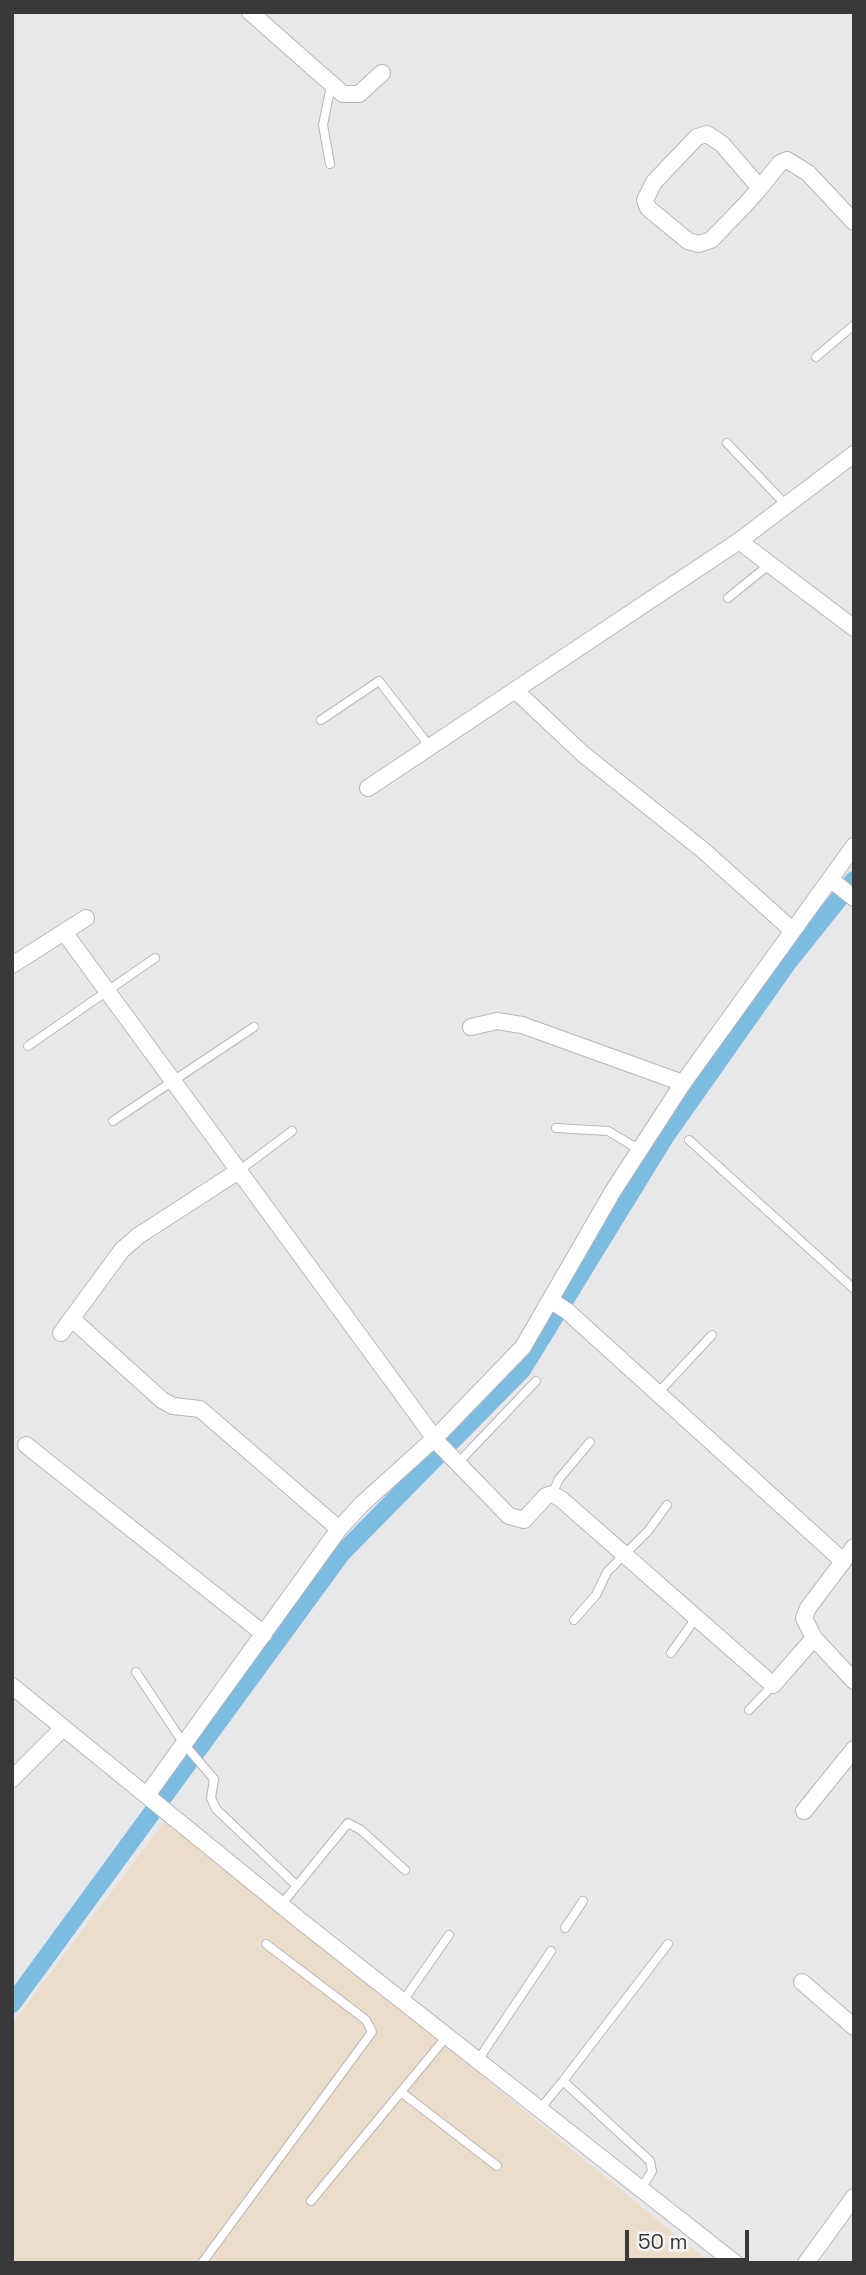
<!DOCTYPE html>
<html>
<head>
<meta charset="utf-8">
<style>
	body { margin:0 }
	#map { position:relative; width:866px; height:2275px; overflow:hidden; background:#e8e8eb; font-family:"Space Grotesk",sans-serif }
	canvas { display:block }
	.frame { position:absolute; inset:0; border:14px solid #39393a; pointer-events:none }
	.scale { position:absolute; left:625px; top:2230px; width:124px; height:32px; box-sizing:border-box; border:4px solid #39393a; border-top:0; padding-left:9px; font-size:21px; line-height:24px; white-space:nowrap; color:#39393a; -webkit-text-stroke:5px #f6f6f8; paint-order:stroke }
</style>
</head>
<body>
<div id="map">
<canvas width="866" height="2275"></canvas>
<div class="frame"></div>
<div class="scale">50 m</div>
</div>
<script>
const ctx = document.querySelector('canvas').getContext('2d');
ctx.lineJoin = 'round';
function paint(path, color) {
  ctx.fillStyle = color;
  ctx.fill(path, 'evenodd');
}
function shape(rows) {
  const path = new Path2D();
  for (const r of rows) {
    path.moveTo(r[0], r[1]);
    for (let i = 2; i < r.length; i += 2) path.lineTo(r[i], r[i + 1]);
  }
  return path;
}
function stroke(path, color, width, dash) {
  ctx.strokeStyle = color;
  ctx.lineWidth = width;
  ctx.lineCap = dash ? 'butt' : 'round';
  ctx.setLineDash(dash || []);
  ctx.stroke(path);
}
paint(shape([
	[167,1818,710,2263,12,2263,12,2024]
]), '#ebddc9');
stroke(shape([
	[12,2004,342,1553,522,1370,665,1137,789,961,854,880]
]), '#7dbce1', 18);
const lane = shape([
	[330,164,323,125,331,85],
	[816,357,854,325],
	[727,443,786,505],
	[728,598,770,564],
	[321,720,379,681,431,748],
	[28,1046,155,958],
	[113,1121,254,1027],
	[556,1128,608,1131,640,1150],
	[689,1140,854,1289],
	[240,1170,292,1131],
	[658,1393,712,1335],
	[458,1463,536,1381],
	[552,1494,559,1479,590,1442],
	[574,1620,596,1595,607,1572,648,1531,667,1505],
	[671,1653,696,1618],
	[136,1672,184,1744,214,1779,211,1798,216,1809,295,1884],
	[749,1710,773,1685],
	[281,1905,348,1823,361,1830,405,1870],
	[565,1928,583,1901],
	[403,2001,449,1935],
	[478,2060,551,1951],
	[401,2092,497,2166],
	[540,2109,563,2081],
	[641,2189,652,2171,650,2161,563,2081,668,1944],
	[311,2201,447,2036],
	[202,2263,372,2032,366,2020,266,1944]
]);
const street = shape([
	[250,12,343,94,359,94,382,73],
	[760,188,722,144,707,134,697,137,654,182,645,200,648,208,688,241,699,244,711,240,745,205,760,188,780,163,787,160,808,173,854,222],
	[739,541,854,628],
	[517,692,583,754,704,851,792,930],
	[368,788,739,541,854,454],
	[830,879,854,898],
	[64,932,438,1443,509,1516,524,1520,546,1496,552,1494,561,1499,773,1685,814,1638],
	[12,965,86,918],
	[471,1027,497,1021,522,1025,683,1083],
	[550,1300,567,1311,843,1561],
	[72,1319,162,1400,173,1406,200,1409,339,1529],
	[61,1333,122,1250,138,1236,240,1170],
	[26,1445,264,1634],
	[854,1547,808,1608,804,1618,814,1638,854,1681],
	[12,1686,302,1922,735,2263],
	[12,1779,62,1729],
	[147,1795,339,1529,362,1504,435,1438,523,1347,613,1191,683,1083,854,846],
	[804,1811,854,1749],
	[802,1982,854,2027],
	[806,2263,854,2197]
]);
stroke(lane, '#b7b6b9', 10);
stroke(street, '#b7b6b9', 18);
stroke(lane, '#fff', 8);
stroke(street, '#fff', 16);
</script>
</body>
</html>
